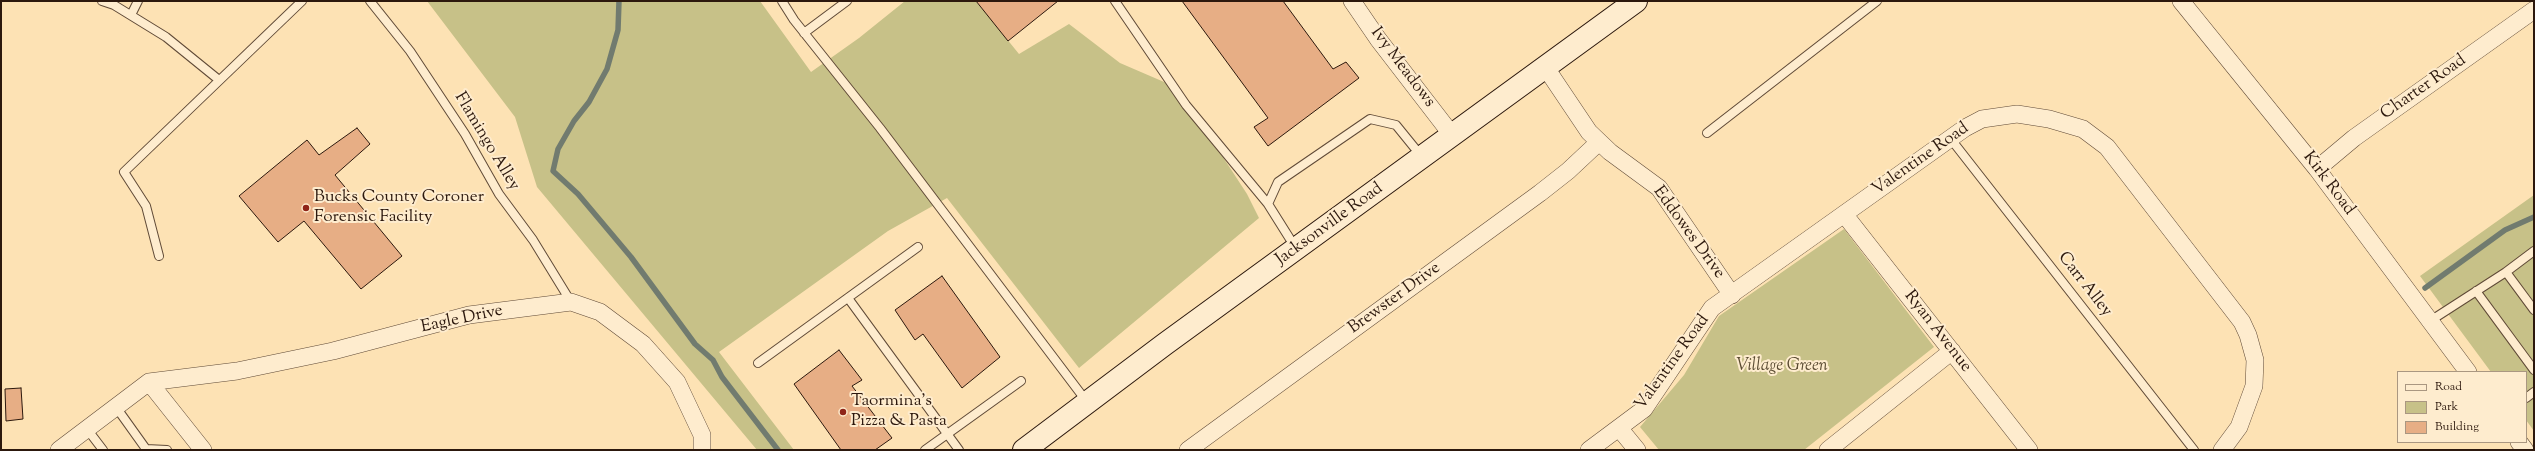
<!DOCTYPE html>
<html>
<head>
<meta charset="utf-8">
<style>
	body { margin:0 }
	#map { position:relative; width:2535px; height:451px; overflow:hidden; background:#fde2b4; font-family:"Sorts Mill Goudy",serif }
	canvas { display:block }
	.frame { position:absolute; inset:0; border:2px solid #2c180d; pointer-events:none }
	.legend { position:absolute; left:2397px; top:371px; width:130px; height:72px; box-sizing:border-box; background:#feecce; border:1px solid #aa9781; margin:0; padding:5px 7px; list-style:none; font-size:12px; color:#2c180d }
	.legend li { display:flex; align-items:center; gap:8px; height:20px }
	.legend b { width:20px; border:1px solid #aa9781 }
</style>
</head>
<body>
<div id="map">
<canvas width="2535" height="451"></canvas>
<div class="frame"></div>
<ul class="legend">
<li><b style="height:5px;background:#feecce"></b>Road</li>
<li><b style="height:11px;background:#c7c188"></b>Park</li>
<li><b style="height:11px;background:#e7ae85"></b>Building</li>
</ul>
</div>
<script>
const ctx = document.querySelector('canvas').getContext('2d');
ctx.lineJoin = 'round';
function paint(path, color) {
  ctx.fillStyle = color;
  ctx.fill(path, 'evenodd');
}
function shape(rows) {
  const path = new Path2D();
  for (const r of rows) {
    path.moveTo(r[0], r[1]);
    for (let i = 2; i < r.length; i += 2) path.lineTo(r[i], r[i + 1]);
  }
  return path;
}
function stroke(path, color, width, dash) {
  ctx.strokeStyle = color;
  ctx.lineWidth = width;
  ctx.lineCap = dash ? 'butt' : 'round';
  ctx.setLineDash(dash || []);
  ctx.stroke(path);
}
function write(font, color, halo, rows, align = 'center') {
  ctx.font = font + ' "Sorts Mill Goudy",serif';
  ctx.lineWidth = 4;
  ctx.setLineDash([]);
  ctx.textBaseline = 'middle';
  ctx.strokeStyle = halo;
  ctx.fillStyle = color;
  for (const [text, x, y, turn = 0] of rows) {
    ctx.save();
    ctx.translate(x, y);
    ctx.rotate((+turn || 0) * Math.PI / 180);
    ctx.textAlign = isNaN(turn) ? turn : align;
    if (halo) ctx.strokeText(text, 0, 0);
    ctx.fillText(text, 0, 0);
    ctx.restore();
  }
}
paint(shape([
	[427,1,760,1,811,72,859,38,905,1,976,1,1019,54,1069,24,1120,63,1178,88,1247,194,1259,218,1079,368,947,198,888,231,719,352,794,450,757,450,537,187,515,117],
	[2534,195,2534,431,2526,420,2526,372,2491,372,2420,276],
	[1844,229,1934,347,1804,450,1659,450,1640,427,1684,375,1719,316]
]), '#c7c188');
stroke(shape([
	[619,1,618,30,607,69,589,102,574,121,558,149,553,171,578,194,631,257,695,344,713,360,722,377,778,450],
	[2425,288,2505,230,2534,217]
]), '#717b6f', 5.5);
const building = shape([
	[976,1,1058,1,1008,41,976,1],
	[1182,1,1283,1,1333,69,1346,62,1359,78,1268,146,1254,127,1268,118,1182,1],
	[357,128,370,144,335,175,402,256,361,289,304,221,278,242,239,196,307,140,319,155,357,128],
	[942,276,1000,357,962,388,923,334,915,340,895,310,942,276],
	[839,350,862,380,852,386,892,438,875,450,841,450,794,384,839,350],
	[21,388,23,419,6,421,5,389,21,388]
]);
paint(building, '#e7ae85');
stroke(building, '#2c180d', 1);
const service = shape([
	[102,1,114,5,166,37,219,80],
	[370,1,410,51,465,134,499,194,533,240,571,302],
	[782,1,794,20,880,128,1087,402],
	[1115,1,1186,105,1268,204],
	[131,15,138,1],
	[804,33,847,1],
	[1707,133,1877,1],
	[1950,138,2194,450],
	[1295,247,1268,204,1278,182,1370,119,1396,125,1422,157],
	[2534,251,2506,272,2534,310],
	[159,256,146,206,124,172,302,1],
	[2476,291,2534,370],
	[848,298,959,450],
	[2430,321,2506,272],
	[758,363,918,247],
	[2526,398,2534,392],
	[116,407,146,449,167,450],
	[87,429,103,450],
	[925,450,1021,381]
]);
const minor = shape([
	[1352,1,1378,39,1452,135],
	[2181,1,2317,169,2468,372],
	[1546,68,1589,132,1610,152,1659,188,1732,295],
	[2317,169,2354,138,2534,10],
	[1844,214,2029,450],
	[149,382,203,450],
	[1619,428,1637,450],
	[2519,442,2525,450],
	[59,450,149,382,237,371,333,351,469,315,571,302,600,312,643,344,677,382,702,435,702,450],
	[1188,450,1540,193,1568,171,1599,142],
	[1589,450,1644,409,1712,308,1965,128,1982,119,2017,114,2049,119,2083,129,2107,147,2242,322,2248,335,2255,360,2254,386,2239,427,2222,450],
	[1828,450,1952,351]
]);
const secondary = shape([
	[1024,450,1165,344,1636,1]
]);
stroke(service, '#604a37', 10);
stroke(minor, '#604a37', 18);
stroke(secondary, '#2c180d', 24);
stroke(service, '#feecce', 8);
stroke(minor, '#feecce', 17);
stroke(secondary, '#feecce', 22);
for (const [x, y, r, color] of [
	[306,208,4,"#8f2418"],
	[843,412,4,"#8f2418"]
]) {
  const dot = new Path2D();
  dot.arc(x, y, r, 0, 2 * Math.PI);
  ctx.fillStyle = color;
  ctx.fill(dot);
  stroke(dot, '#feecce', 1.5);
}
write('17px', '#2c180d', '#feecce', [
	["Ivy Meadows",1402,68,53],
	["Charter Road",2424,88,-35],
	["Flamingo Alley",486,142,59],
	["Valentine Road",1921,160,-35],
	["Kirk Road",2328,184,53],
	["Jacksonville Road",1330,225,-36],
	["Eddowes Drive",1688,233,54],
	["Carr Alley",2084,285,52],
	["Brewster Drive",1395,299,-36],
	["Eagle Drive",462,320,-12],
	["Ryan Avenue",1937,332,52],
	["Valentine Road",1673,363,-54]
]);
write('17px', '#2c180d', '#feecce', [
	["Bucks County Coroner",314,198],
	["Forensic Facility",314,218],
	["Taormina's",851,402],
	["Pizza & Pasta",851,422]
], 'left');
write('italic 17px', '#5a4b32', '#feecce', [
	["Village Green",1782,367]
]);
</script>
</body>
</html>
